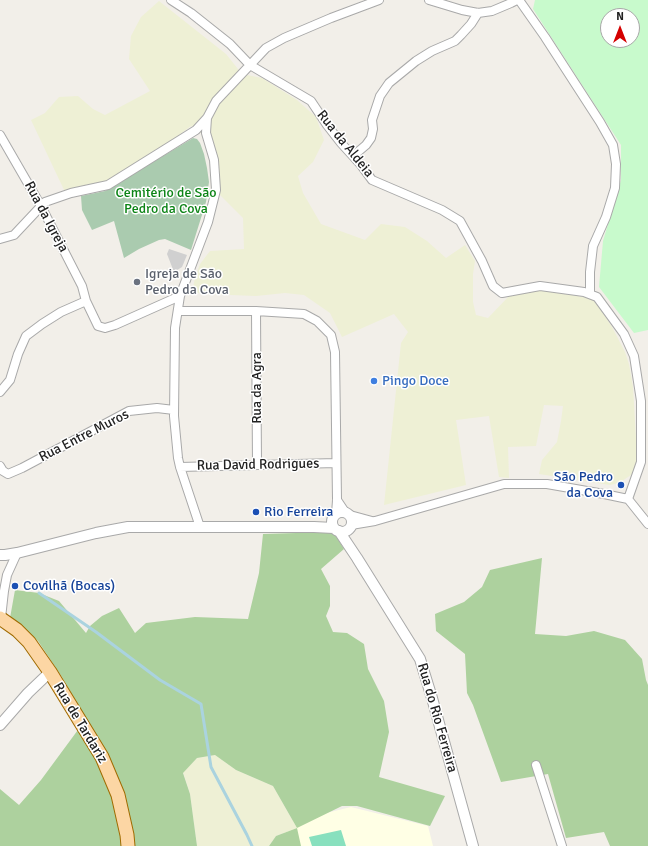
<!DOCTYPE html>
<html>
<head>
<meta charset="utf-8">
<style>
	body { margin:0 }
	#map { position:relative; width:648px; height:846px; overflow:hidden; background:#f2efe9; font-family:Signika,sans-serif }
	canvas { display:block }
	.north { position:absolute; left:600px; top:8px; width:40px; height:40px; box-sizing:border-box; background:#fff; border:1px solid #a7a7a7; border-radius:50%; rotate:0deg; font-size:11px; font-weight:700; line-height:16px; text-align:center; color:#222 }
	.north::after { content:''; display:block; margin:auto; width:14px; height:18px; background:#d40000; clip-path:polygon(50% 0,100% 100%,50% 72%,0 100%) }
</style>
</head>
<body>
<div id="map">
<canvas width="648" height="846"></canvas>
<div class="north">N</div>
</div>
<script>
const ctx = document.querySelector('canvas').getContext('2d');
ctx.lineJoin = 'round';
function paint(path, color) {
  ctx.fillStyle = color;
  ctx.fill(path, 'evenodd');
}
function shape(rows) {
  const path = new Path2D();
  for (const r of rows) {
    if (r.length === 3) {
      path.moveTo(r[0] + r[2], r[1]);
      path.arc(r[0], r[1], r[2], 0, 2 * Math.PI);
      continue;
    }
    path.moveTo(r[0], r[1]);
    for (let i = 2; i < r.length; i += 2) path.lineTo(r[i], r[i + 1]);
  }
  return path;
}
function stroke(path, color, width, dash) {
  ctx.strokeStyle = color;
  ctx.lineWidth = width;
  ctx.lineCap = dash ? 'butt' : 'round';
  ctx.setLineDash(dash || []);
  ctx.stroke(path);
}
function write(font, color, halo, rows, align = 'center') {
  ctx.font = font + ' Signika,sans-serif';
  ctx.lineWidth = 3;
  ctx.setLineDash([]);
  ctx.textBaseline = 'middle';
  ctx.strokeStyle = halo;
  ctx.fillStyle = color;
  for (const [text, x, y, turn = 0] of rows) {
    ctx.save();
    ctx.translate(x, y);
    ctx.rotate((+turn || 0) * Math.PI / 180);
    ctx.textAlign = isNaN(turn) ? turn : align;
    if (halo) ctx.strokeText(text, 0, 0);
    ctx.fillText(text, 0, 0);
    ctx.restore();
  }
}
paint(shape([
	[351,807,428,826,433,846,286,846,281,824]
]), '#ffffe5');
paint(shape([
	[169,249,187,255,182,267,174,272,167,254]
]), '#d0d0d0');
paint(shape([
	[159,1,226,54,242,74,262,78,297,100,316,117,324,140,313,162,298,176,303,193,321,224,365,240,381,224,405,227,427,241,446,258,465,245,475,261,473,274,473,302,476,315,488,318,510,295,539,289,594,299,612,327,625,352,629,364,633,387,637,456,634,473,619,483,610,485,539,474,542,460,557,442,561,421,563,406,544,405,536,446,508,447,509,478,499,477,489,416,456,420,466,485,384,505,401,343,408,332,394,314,342,337,330,313,304,295,285,293,256,296,205,294,192,292,195,278,200,264,210,251,244,249,243,218,219,194,213,142,191,126,166,145,98,189,65,192,31,120,45,113,59,97,78,96,93,109,105,115,150,91,129,59,131,36,141,17],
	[215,755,236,770,273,786,297,828,276,836,269,846,197,846,190,794,183,772,197,758]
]), '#eef0d5');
paint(shape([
	[329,532,336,536,344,549,321,569,330,586,330,606,326,616,333,632,347,633,364,644,368,669,384,701,389,732,379,777,445,796,430,826,357,806,342,806,297,828,301,846,269,846,276,836,297,828,273,786,236,770,215,755,197,758,183,773,190,794,197,846,0,846,0,789,19,805,41,780,86,719,62,677,38,641,10,618,15,590,39,593,59,601,86,633,90,626,102,616,119,608,135,633,146,623,195,617,248,619,259,573,263,534],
	[542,558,535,634,566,636,594,631,625,640,642,659,646,680,648,685,648,846,610,846,604,832,566,838,548,774,501,782,473,705,467,693,465,654,436,631,435,614,464,602,482,587,490,570]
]), '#add19e');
paint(shape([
	[193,138,197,139,200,143,204,154,207,168,209,182,206,202,191,250,165,239,159,240,139,249,124,258,114,221,92,230,82,210,81,196,105,191]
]), '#aacbaf');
paint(shape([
	[535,0,648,0,648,330,634,333,599,287,603,241,621,180,621,145,533,9],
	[608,16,632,16,632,40,608,40]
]), '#c8facc');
paint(shape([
	[341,830,346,846,312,846,309,837]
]), '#88e0be');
stroke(shape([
	[39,593,96,632,160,680,201,704,211,767,247,835,252,846]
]), '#aad3df', 3);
const minor = shape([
	[171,0,191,13,230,44,250,65,311,101,327,125,341,143,361,165,372,180,442,210,460,221,482,261,493,286,502,293,540,286,584,292,597,297,624,334,634,356,641,401,641,462,628,499],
	[429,0,462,10,478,13,492,11,511,3,517,0],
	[519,0,545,37,600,122,613,145,616,164,615,188,606,217,593,246,590,272,590,294],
	[0,135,41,206,82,286,86,301,98,326,105,328,115,325,180,296],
	[353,156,366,145,371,138,373,129,372,120,380,96,389,83,416,61,432,51,455,41,461,35,471,24,478,13],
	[0,239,14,235,45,202,71,193,108,185,196,130,207,118,216,101,250,65,266,48,284,38,331,18,379,0],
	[178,311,256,311,304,314,317,321,331,335,335,352,337,500,336,514],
	[256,311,257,465],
	[0,392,10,380,18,354,26,336,42,324,61,312,86,301],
	[0,466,3,471,8,474,22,468,129,411,157,408,174,410],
	[180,467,336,463],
	[628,499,648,524],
	[337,500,345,512],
	[350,515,372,521],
	[351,525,375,521,504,484,547,484,604,494,628,499],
	[200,527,180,467,178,458,174,416,175,328,180,296,208,222,216,190,214,160,206,133,207,118],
	[1,618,4,591,7,575,17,553],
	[536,765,562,846]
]);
const tertiary = shape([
	[342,522,10],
	[339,531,357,558,420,659,432,698,473,846],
	[0,555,5,555,17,553,96,533,128,527,314,527,334,528],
	[0,725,28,693,50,672]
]);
const primary = shape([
	[0,618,17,630,29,642,50,672,102,757,118,795,127,835,128,846]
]);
stroke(minor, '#a9a9a9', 10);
stroke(tertiary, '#a9a9a9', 12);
stroke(primary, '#a06b00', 15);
stroke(minor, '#fff', 8);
stroke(tertiary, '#fff', 10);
stroke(primary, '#fcd6a4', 13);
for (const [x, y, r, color] of [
	[137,282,4,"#6b7280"],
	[374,381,4,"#3f7fe0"],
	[621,485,4,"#1a4fb4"],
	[256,512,4,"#1a4fb4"],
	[15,586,4,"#1a4fb4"]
]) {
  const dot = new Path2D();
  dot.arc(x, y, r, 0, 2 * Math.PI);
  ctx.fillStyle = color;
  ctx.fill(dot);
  stroke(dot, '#fff', 1.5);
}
write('14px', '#222', '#fff', [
	["Rua da Aldeia",345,144,51],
	["Rua da Igreja",46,217,62],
	["Rua da Agra",257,388,-90],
	["Rua Entre Muros",84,436,-27],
	["Rua David Rodrigues",258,465,-1],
	["Rua do Rio Ferreira",437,718,74],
	["Rua de Tardariz",80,723,59]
]);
write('14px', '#0c8416', '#fff', [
	["Cemitério de São",166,193],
	["Pedro da Cova",166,209]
]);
write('14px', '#5b616d', '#fff', [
	["Igreja de São",145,274],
	["Pedro da Cova",145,290]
], 'left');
write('14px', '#366cbe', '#fff', [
	["Pingo Doce",382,381]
], 'left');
write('14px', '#164399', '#fff', [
	["São Pedro",613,477,"right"],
	["da Cova",613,493,"right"],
	["Rio Ferreira",264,512],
	["Covilhã (Bocas)",23,586]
], 'left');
</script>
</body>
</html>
